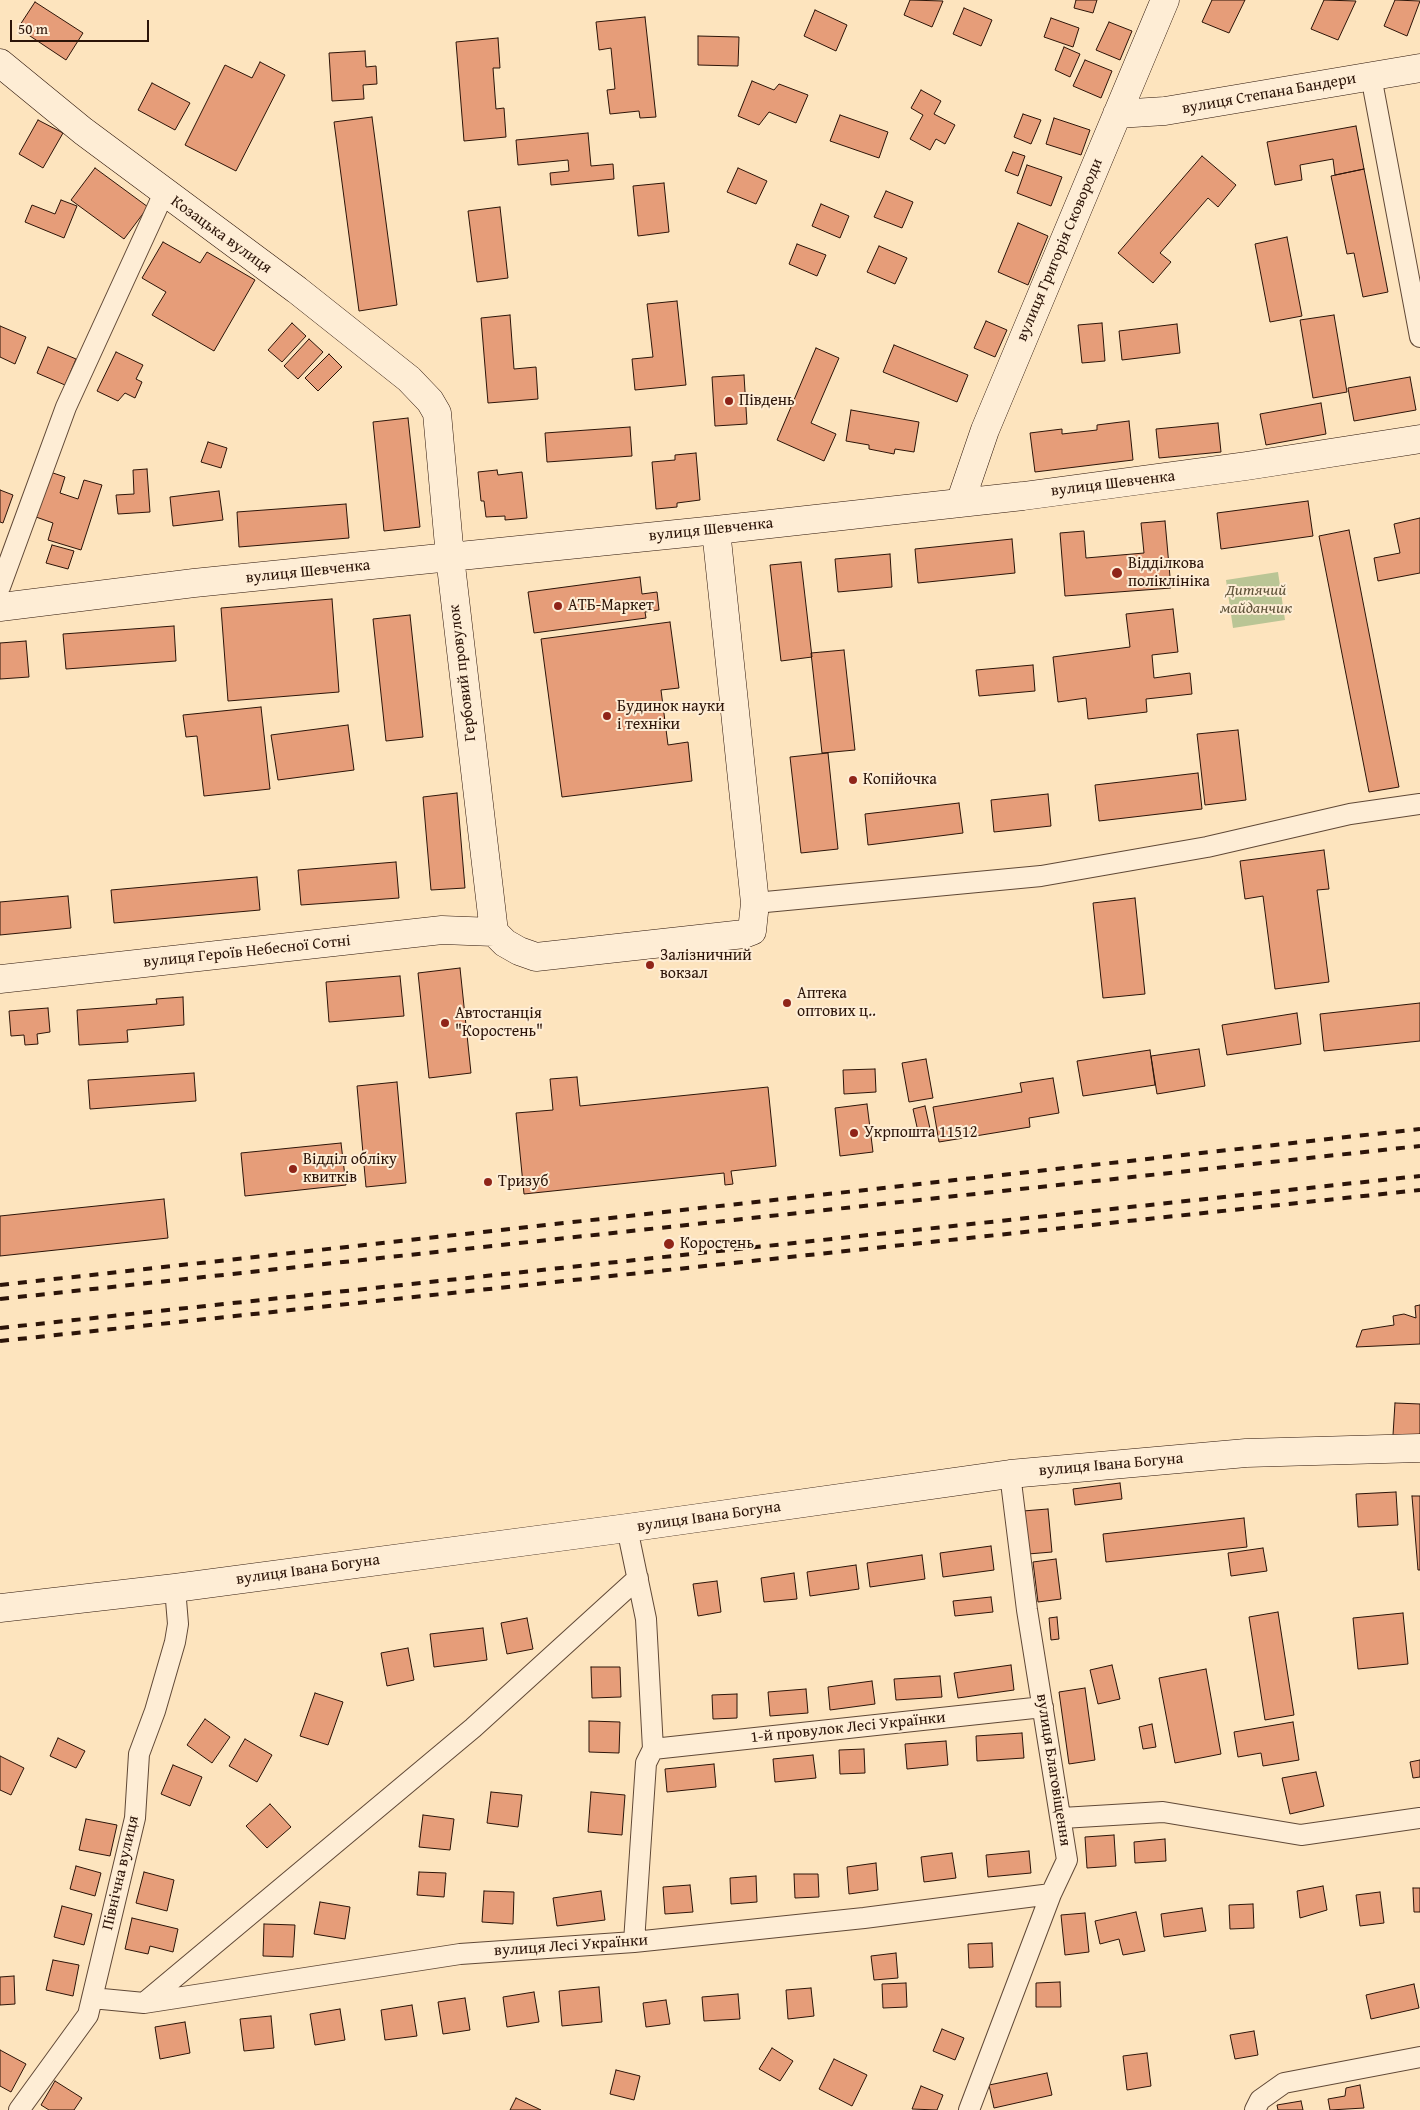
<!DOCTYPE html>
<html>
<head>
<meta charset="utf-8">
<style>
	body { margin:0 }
	#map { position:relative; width:1420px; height:2110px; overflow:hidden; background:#fde4be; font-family:"Gentium Book Plus",serif }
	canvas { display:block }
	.scale { position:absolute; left:10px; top:20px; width:139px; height:22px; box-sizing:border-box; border:2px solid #2c1408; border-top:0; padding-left:6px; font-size:15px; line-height:18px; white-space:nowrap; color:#2c1408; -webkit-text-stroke:4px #feedd5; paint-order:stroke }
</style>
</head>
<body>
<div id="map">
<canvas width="1420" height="2110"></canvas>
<div class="scale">50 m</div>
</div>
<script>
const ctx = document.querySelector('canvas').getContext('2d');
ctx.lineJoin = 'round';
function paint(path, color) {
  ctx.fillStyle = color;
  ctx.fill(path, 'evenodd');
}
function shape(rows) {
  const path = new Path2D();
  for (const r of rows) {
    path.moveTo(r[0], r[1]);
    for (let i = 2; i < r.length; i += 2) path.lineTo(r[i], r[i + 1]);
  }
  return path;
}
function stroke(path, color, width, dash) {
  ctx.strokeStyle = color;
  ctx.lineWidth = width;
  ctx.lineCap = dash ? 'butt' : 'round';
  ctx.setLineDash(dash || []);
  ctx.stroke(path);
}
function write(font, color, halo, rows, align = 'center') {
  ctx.font = font + ' "Gentium Book Plus",serif';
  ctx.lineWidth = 4;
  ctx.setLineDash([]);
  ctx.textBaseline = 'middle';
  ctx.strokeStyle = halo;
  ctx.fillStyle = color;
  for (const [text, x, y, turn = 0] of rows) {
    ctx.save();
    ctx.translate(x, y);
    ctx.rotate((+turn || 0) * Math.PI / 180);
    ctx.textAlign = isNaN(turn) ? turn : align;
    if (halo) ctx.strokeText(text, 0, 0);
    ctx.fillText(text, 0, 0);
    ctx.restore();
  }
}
paint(shape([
	[1278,572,1285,620,1233,628,1226,580]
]), '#bac595');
const building = shape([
	[910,0,943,1,932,27,904,15,910,0],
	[1076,0,1097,0,1093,13,1074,8,1076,0],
	[1212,0,1245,0,1229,33,1202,22,1212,0],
	[1324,0,1356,1,1338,40,1311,29,1324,0],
	[1395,0,1420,1,1407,36,1384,26,1395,0],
	[35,2,83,33,66,60,18,28,35,2],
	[964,8,992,20,981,46,953,34,964,8],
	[815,10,847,25,836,51,804,36,815,10],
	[645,17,656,117,640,118,639,111,610,114,607,90,615,89,611,48,599,50,596,22,645,17],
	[1051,18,1079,28,1073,47,1044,37,1051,18],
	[1109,22,1132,31,1120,60,1096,50,1109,22],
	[698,36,739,37,738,66,698,65,698,36],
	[498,38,500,68,493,68,496,109,504,108,506,137,464,141,456,42,498,38],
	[1064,47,1080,54,1070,77,1055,70,1064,47],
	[365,51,366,67,376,66,377,84,363,85,364,99,332,101,329,53,365,51],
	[1085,60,1112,71,1101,98,1073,86,1085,60],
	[260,62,285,75,236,171,185,145,225,65,252,78,260,62],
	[752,81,774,90,779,84,808,95,796,123,769,112,759,125,738,116,752,81],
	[152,83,190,103,175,130,138,110,152,83],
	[921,90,941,101,934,114,955,125,945,144,936,139,930,150,910,139,923,115,911,108,921,90],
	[1023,114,1041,120,1031,144,1014,137,1023,114],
	[840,115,888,132,879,158,830,141,840,115],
	[372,117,397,305,359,311,334,122,372,117],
	[1054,118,1090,130,1081,155,1046,144,1054,118],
	[38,120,63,133,43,168,19,154,38,120],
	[1356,126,1364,169,1335,175,1333,159,1300,165,1302,180,1275,185,1267,142,1356,126],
	[588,133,591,166,613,164,614,179,551,185,550,173,569,171,568,160,518,165,516,140,588,133],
	[1013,152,1025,156,1018,176,1005,171,1013,152],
	[1202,156,1236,185,1218,207,1208,198,1160,253,1171,262,1153,283,1118,253,1202,156],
	[1027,165,1062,177,1051,206,1017,193,1027,165],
	[95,168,148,207,124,239,71,200,95,168],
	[738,168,767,181,756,204,727,192,738,168],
	[1364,169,1388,292,1363,297,1354,253,1347,254,1331,176,1364,169],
	[664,183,669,232,638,236,633,186,664,183],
	[886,191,913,202,902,228,874,217,886,191],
	[61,200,77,206,64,238,25,222,32,205,55,214,61,200],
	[821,204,849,216,840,238,812,226,821,204],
	[500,207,508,278,477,282,468,211,500,207],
	[1018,223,1048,236,1028,285,998,272,1018,223],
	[1287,237,1302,316,1270,322,1255,244,1287,237],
	[163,242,200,263,207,252,255,280,214,351,152,315,166,292,142,278,163,242],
	[797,244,826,255,817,276,789,264,797,244],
	[879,246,907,258,895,284,867,272,879,246],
	[677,301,686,385,635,390,632,359,653,357,647,304,677,301],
	[510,315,514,369,536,367,538,399,488,403,481,318,510,315],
	[1334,315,1347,392,1313,398,1300,320,1334,315],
	[986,321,1007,330,995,357,974,348,986,321],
	[292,323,306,336,282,362,268,350,292,323],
	[1102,323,1105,361,1082,363,1078,325,1102,323],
	[1177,324,1180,353,1122,360,1119,331,1177,324],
	[0,326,26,337,15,364,0,357,0,326],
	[309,339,323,352,298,379,284,366,309,339],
	[894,345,968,375,957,402,883,372,894,345],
	[48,347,76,359,65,385,37,373,48,347],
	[816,348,839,358,811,423,836,434,824,461,777,440,816,348],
	[116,352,143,365,136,379,142,382,135,398,125,393,118,401,97,391,116,352],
	[329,354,342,367,318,391,305,378,329,354],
	[744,375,747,424,715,426,712,377,744,375],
	[1410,377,1416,410,1354,421,1348,388,1410,377],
	[1321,403,1326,434,1266,445,1260,414,1321,403],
	[851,410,919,422,914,452,895,449,894,454,869,449,869,445,846,441,851,410],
	[408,418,420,527,384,531,373,422,408,418],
	[1129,421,1133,460,1035,472,1030,433,1062,429,1062,434,1097,430,1097,425,1129,421],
	[1218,423,1221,452,1159,458,1156,429,1218,423],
	[630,427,632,456,547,462,545,433,630,427],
	[208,442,227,448,221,468,201,462,208,442],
	[696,453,700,500,677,503,677,507,656,509,652,462,675,460,675,455,696,453],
	[147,469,150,512,118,514,116,495,134,494,133,470,147,469],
	[497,470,498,475,522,472,527,518,505,520,505,516,486,517,484,501,481,501,478,472,497,470],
	[50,472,65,477,60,493,78,499,84,480,102,485,81,550,48,540,53,523,36,517,50,472],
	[0,490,13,495,3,523,0,522,0,490],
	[219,491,223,520,173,526,170,497,219,491],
	[1308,501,1313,536,1221,549,1217,513,1308,501],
	[346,504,349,538,239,547,237,512,346,504],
	[1420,518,1420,573,1378,581,1374,558,1400,553,1394,524,1420,518],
	[1165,521,1171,588,1065,596,1060,533,1084,531,1086,558,1144,553,1141,523,1165,521],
	[1349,530,1399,787,1369,792,1319,536,1349,530],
	[1012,539,1015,573,918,583,915,549,1012,539],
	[52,545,74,551,68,569,46,563,52,545],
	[890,554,892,587,838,592,835,559,890,554],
	[801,562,812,657,781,661,770,565,801,562],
	[640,577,642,594,657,592,659,610,645,612,646,618,534,633,528,592,640,577],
	[332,599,339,692,228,701,221,608,332,599],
	[1173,609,1178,652,1152,655,1154,678,1190,673,1192,694,1146,699,1147,712,1088,719,1086,698,1058,702,1053,657,1130,647,1126,614,1173,609],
	[410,615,423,737,386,741,373,619,410,615],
	[670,622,679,688,661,690,668,745,688,742,692,781,562,797,541,639,670,622],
	[174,626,176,661,66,669,63,634,174,626],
	[26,641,29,677,0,679,0,643,26,641],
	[844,650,855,750,822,753,811,653,844,650],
	[1033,665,1035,691,979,696,976,670,1033,665],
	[261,707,270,789,204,796,197,736,186,737,183,715,261,707],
	[348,725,354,770,278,780,271,735,348,725],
	[1238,730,1246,800,1205,805,1197,734,1238,730],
	[828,753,838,849,801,853,790,757,828,753],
	[1198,773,1202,809,1099,821,1095,785,1198,773],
	[457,793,465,888,431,890,423,797,457,793],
	[1048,794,1051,826,994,832,991,800,1048,794],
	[959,803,963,833,868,845,865,814,959,803],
	[1324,850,1329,889,1317,890,1329,982,1275,989,1263,896,1245,899,1240,861,1324,850],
	[396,862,399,898,301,905,298,870,396,862],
	[257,877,260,910,114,923,111,890,257,877],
	[68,896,71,928,0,935,0,902,68,896],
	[1135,898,1145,994,1103,998,1093,903,1135,898],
	[460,968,471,1073,429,1078,418,973,460,968],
	[400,976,404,1016,329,1022,326,982,400,976],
	[183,997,184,1025,127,1030,128,1042,79,1045,77,1010,157,1004,156,999,183,997],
	[1420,1003,1420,1041,1324,1051,1320,1014,1420,1003],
	[48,1008,50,1032,37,1034,38,1044,25,1045,24,1035,11,1036,9,1011,48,1008],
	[1297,1013,1301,1044,1227,1055,1222,1025,1297,1013],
	[1199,1049,1205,1086,1157,1094,1151,1056,1199,1049],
	[1150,1050,1155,1085,1083,1096,1077,1061,1150,1050],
	[926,1059,933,1098,909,1102,902,1063,926,1059],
	[875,1069,876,1092,844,1094,843,1070,875,1069],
	[194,1073,196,1101,90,1109,88,1080,194,1073],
	[577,1077,580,1106,768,1087,776,1166,731,1171,733,1184,725,1185,724,1173,524,1194,516,1113,553,1110,550,1079,577,1077],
	[1053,1078,1059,1113,1029,1118,1030,1127,939,1142,933,1107,1022,1092,1020,1083,1053,1078],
	[397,1082,406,1183,366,1187,357,1086,397,1082],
	[867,1104,873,1152,840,1156,835,1108,867,1104],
	[925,1106,931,1133,919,1136,913,1109,925,1106],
	[341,1143,346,1185,245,1196,241,1153,341,1143],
	[164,1199,168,1238,0,1256,0,1216,164,1199],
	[1420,1305,1420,1344,1356,1347,1362,1330,1394,1325,1393,1316,1404,1314,1416,1318,1415,1306,1420,1305],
	[1395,1403,1420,1404,1420,1435,1393,1435,1395,1403],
	[1120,1483,1122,1499,1075,1505,1073,1489,1120,1483],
	[1396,1492,1398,1525,1358,1527,1356,1494,1396,1492],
	[1412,1496,1420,1496,1420,1570,1418,1570,1412,1496],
	[1048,1509,1052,1552,1028,1554,1023,1511,1048,1509],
	[1244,1518,1247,1547,1106,1562,1103,1534,1244,1518],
	[991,1546,994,1570,943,1577,940,1553,991,1546],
	[1263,1548,1267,1571,1231,1576,1228,1553,1263,1548],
	[922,1555,925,1579,870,1587,867,1563,922,1555],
	[1056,1559,1061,1599,1038,1602,1033,1562,1056,1559],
	[856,1565,859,1589,810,1596,807,1572,856,1565],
	[794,1573,797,1599,764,1602,761,1578,794,1573],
	[717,1581,721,1612,698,1616,693,1584,717,1581],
	[991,1597,993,1612,955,1616,953,1601,991,1597],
	[1278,1612,1294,1715,1265,1720,1249,1617,1278,1612],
	[1403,1613,1408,1664,1358,1669,1353,1618,1403,1613],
	[1057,1617,1059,1639,1051,1640,1049,1618,1057,1617],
	[527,1618,533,1649,507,1654,501,1623,527,1618],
	[483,1628,487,1660,434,1667,430,1634,483,1628],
	[408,1648,414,1680,387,1686,381,1653,408,1648],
	[1011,1665,1014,1690,958,1698,954,1673,1011,1665],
	[1112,1665,1120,1699,1098,1704,1090,1670,1112,1665],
	[591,1667,620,1667,621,1697,592,1698,591,1667],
	[1206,1669,1221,1754,1175,1763,1159,1678,1206,1669],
	[940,1676,942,1697,896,1700,894,1679,940,1676],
	[872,1681,875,1704,830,1710,828,1687,872,1681],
	[1085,1688,1095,1760,1069,1764,1059,1692,1085,1688],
	[806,1689,808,1713,770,1716,768,1692,806,1689],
	[315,1693,343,1702,328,1745,300,1736,315,1693],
	[737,1694,737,1718,713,1719,712,1695,737,1694],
	[205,1719,230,1737,212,1763,187,1745,205,1719],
	[589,1721,620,1722,619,1753,589,1752,589,1721],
	[1293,1722,1299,1760,1263,1766,1261,1753,1238,1757,1234,1732,1293,1722],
	[1152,1724,1156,1747,1143,1749,1139,1727,1152,1724],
	[1022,1733,1024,1758,977,1761,976,1736,1022,1733],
	[58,1738,85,1751,76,1768,50,1756,58,1738],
	[245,1739,272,1755,257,1782,229,1766,245,1739],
	[946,1741,948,1765,907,1769,905,1744,946,1741],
	[864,1749,865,1773,840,1774,839,1750,864,1749],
	[813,1755,816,1778,775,1782,773,1759,813,1755],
	[0,1756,24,1768,11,1795,0,1790,0,1756],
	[1420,1760,1420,1777,1413,1778,1410,1762,1420,1760],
	[714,1764,716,1787,667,1792,665,1769,714,1764],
	[173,1765,202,1777,190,1806,161,1794,173,1765],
	[1316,1772,1324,1806,1290,1814,1282,1778,1316,1772],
	[491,1792,522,1795,518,1827,487,1823,491,1792],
	[591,1792,625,1795,622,1835,588,1832,591,1792],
	[270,1804,291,1827,267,1848,246,1826,270,1804],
	[423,1815,454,1819,450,1850,419,1847,423,1815],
	[86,1819,117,1825,110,1856,79,1850,86,1819],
	[1114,1835,1116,1866,1087,1868,1085,1837,1114,1835],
	[1165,1839,1166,1861,1135,1863,1134,1842,1165,1839],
	[1029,1851,1031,1873,988,1877,986,1855,1029,1851],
	[952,1853,956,1878,924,1882,921,1857,952,1853],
	[876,1863,878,1890,849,1894,847,1867,876,1863],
	[76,1866,101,1873,95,1896,70,1889,76,1866],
	[144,1872,174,1880,167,1911,136,1903,144,1872],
	[419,1872,446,1873,444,1897,417,1895,419,1872],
	[794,1874,818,1874,819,1897,795,1898,794,1874],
	[756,1876,757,1902,731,1904,730,1878,756,1876],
	[690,1885,693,1912,665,1914,663,1887,690,1885],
	[1323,1886,1327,1910,1300,1918,1297,1891,1323,1886],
	[1413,1888,1420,1888,1420,1912,1414,1912,1413,1888],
	[484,1891,514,1892,513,1924,482,1922,484,1891],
	[601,1891,605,1920,557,1926,553,1898,601,1891],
	[1380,1892,1384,1923,1360,1926,1356,1895,1380,1892],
	[320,1902,350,1907,345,1939,314,1934,320,1902],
	[1253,1904,1254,1928,1230,1929,1229,1905,1253,1904],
	[62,1906,92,1914,84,1945,54,1937,62,1906],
	[1202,1908,1206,1931,1164,1937,1161,1914,1202,1908],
	[1136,1912,1145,1951,1123,1955,1119,1939,1100,1944,1095,1921,1136,1912],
	[1085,1913,1089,1952,1065,1955,1061,1915,1085,1913],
	[132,1918,178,1929,173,1952,150,1946,148,1954,125,1949,132,1918],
	[264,1924,295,1925,293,1957,263,1956,264,1924],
	[992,1943,993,1967,969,1968,968,1944,992,1943],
	[896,1953,898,1978,874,1980,871,1956,896,1953],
	[53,1960,79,1965,73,1996,46,1990,53,1960],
	[14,1976,15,2004,0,2005,0,1977,14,1976],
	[1060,1982,1061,2007,1036,2007,1036,1983,1060,1982],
	[906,1983,907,2007,883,2008,882,1984,906,1983],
	[1414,1984,1419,2008,1371,2019,1366,1995,1414,1984],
	[599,1987,602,2022,562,2026,559,1991,599,1987],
	[811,1988,814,2016,788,2019,786,1990,811,1988],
	[534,1992,539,2022,507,2027,503,1997,534,1992],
	[738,1994,740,2019,704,2021,702,1997,738,1994],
	[465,1998,470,2030,443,2034,438,2002,465,1998],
	[666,2000,670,2024,646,2027,643,2003,666,2000],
	[412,2005,417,2036,385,2040,381,2010,412,2005],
	[340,2009,345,2040,315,2045,310,2014,340,2009],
	[271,2016,274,2048,244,2051,240,2019,271,2016],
	[185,2022,190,2053,160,2059,155,2027,185,2022],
	[942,2029,964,2038,955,2060,933,2051,942,2029],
	[1254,2031,1258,2055,1235,2059,1230,2035,1254,2031],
	[772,2048,793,2061,780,2081,759,2069,772,2048],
	[0,2050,26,2064,11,2092,0,2086,0,2050],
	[1147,2053,1151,2086,1127,2090,1123,2056,1147,2053],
	[834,2059,867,2075,852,2106,819,2089,834,2059],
	[616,2070,640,2076,634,2100,610,2094,616,2070],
	[1047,2073,1052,2095,994,2108,989,2085,1047,2073],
	[55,2081,82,2098,74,2110,49,2110,41,2105,55,2081],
	[1360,2085,1364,2108,1330,2110,1328,2099,1345,2096,1346,2088,1360,2085],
	[921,2086,943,2095,937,2110,912,2109,921,2086],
	[516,2098,541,2110,510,2110,516,2098],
	[1301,2101,1303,2110,1278,2110,1277,2105,1301,2101]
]);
paint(building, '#e69d79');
stroke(building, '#2c1408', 1);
const street = shape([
	[1371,76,1420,337],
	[0,587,66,407,164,193],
	[755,903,1041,876,1207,847,1350,814,1420,804],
	[627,1528,646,1619,653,1749,646,1763,634,1942],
	[653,1749,1043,1707],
	[1062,1818,1163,1812,1301,1835,1420,1818],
	[92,1998,144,2003,460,1954,634,1942,864,1918,1051,1894],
	[144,2003,473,1728,638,1578],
	[19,2110,88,2015,135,1818,139,1754,155,1711,175,1642,178,1624,175,1588],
	[969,2110,1051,1894,1067,1860,1027,1610,1010,1474],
	[1255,2110,1260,2100,1284,2083,1420,2057]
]);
const secondary = shape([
	[0,63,83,131,297,290,409,379,430,401,437,413,450,557,494,932],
	[1117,114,1165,111,1420,68],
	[960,503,985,430,1165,0],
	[0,607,194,583,716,530,1023,496,1246,466,1420,439],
	[494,932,505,943,519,951,536,957,744,934,752,931,755,903,716,530],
	[0,979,442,930,494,932],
	[0,1608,175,1588,627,1528,1010,1474,1246,1453,1420,1448]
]);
stroke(street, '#604836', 22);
stroke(secondary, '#2c1408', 29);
stroke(street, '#feedd5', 20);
stroke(secondary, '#feedd5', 28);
stroke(shape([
	[0,1285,1420,1129],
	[0,1299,1420,1146],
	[0,1328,1420,1176],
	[0,1341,1420,1190]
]), '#2c1408', 4, [9, 9]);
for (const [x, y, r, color] of [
	[729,401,5,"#8f2418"],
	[1117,573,6,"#8f2418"],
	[558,606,5,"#8f2418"],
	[607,716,5,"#8f2418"],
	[853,780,5,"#8f2418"],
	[650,965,5,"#8f2418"],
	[787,1003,5,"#8f2418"],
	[445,1023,5,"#8f2418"],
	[854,1133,5,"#8f2418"],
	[293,1169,5,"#8f2418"],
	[488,1182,5,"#8f2418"],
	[669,1244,6,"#8f2418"]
]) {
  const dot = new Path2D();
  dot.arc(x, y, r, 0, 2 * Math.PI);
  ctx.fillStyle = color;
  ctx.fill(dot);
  stroke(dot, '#feedd5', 2);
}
write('16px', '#2c1408', '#feedd5', [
	["вулиця Степана Бандери",1269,94,-10],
	["Козацька вулиця",221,235,36],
	["вулиця Григорія Сковороди",1060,250,-67],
	["вулиця Шевченка",1113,484,-7],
	["вулиця Шевченка",711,530,-6],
	["вулиця Шевченка",308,572,-6],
	["Гербовий провулок",463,673,-97],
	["вулиця Героїв Небесної Сотні",247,952,-6],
	["вулиця Івана Богуна",1111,1465,-5],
	["вулиця Івана Богуна",709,1517,-8],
	["вулиця Івана Богуна",308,1570,-8],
	["1-й провулок Лесі Українки",848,1728,-6],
	["вулиця Благовіщення",1053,1770,81],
	["Північна вулиця",121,1873,-77],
	["вулиця Лесі Українки",571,1946,-4]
]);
write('16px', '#2c1408', '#feedd5', [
	["Південь",739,401],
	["Відділкова",1128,564],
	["поліклініка",1128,582],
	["АТБ-Маркет",568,606],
	["Будинок науки",617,707],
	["і техніки",617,725],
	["Копійочка",863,780],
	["Залізничний",660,956],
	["вокзал",660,974],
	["Аптека",797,994],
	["оптових ц‥",797,1012],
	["Автостанція",455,1014],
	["\"Коростень\"",455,1032],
	["Укрпошта 11512",864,1133],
	["Відділ обліку",303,1160],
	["квитків",303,1178],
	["Тризуб",498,1182],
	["Коростень",680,1244]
], 'left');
write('italic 16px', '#5e5239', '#feedd5', [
	["Дитячий",1256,591],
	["майданчик",1256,609]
]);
</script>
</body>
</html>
